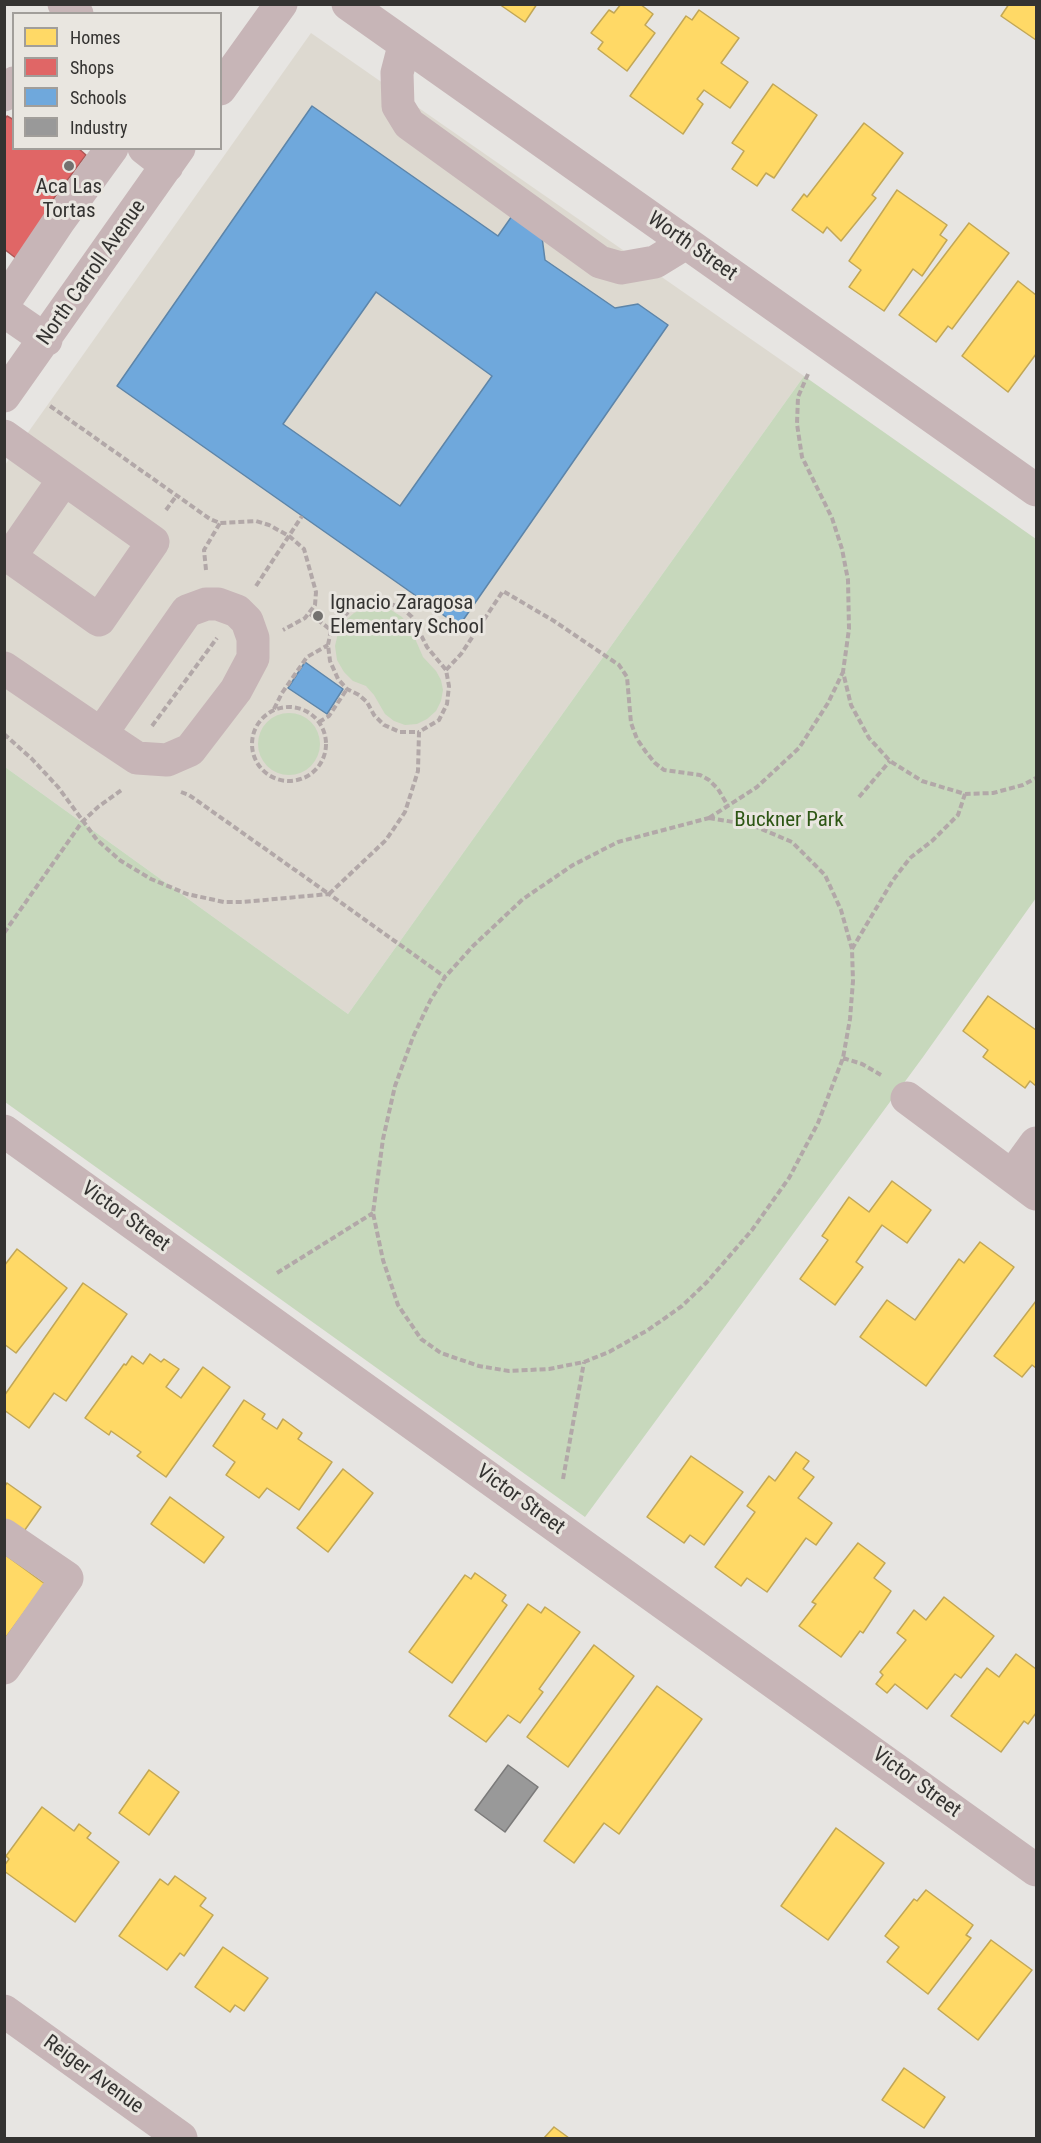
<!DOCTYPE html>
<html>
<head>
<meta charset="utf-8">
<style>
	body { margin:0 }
	#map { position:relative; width:1041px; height:2143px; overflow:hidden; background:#e7e5e2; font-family:"Roboto Condensed",sans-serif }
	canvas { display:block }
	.frame { position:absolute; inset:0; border:6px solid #343331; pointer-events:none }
	.legend { position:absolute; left:12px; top:12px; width:210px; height:138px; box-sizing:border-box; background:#e9e6e0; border:2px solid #a19e9a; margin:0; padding:8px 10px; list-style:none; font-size:18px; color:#343331 }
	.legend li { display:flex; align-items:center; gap:12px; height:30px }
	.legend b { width:30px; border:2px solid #a19e9a }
</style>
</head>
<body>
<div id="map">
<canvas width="1041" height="2143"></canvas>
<div class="frame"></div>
<ul class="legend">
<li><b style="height:16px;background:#ffd966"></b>Homes</li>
<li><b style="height:16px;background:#e06666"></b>Shops</li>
<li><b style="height:16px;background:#6fa8dc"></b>Schools</li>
<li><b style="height:16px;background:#999"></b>Industry</li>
</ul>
</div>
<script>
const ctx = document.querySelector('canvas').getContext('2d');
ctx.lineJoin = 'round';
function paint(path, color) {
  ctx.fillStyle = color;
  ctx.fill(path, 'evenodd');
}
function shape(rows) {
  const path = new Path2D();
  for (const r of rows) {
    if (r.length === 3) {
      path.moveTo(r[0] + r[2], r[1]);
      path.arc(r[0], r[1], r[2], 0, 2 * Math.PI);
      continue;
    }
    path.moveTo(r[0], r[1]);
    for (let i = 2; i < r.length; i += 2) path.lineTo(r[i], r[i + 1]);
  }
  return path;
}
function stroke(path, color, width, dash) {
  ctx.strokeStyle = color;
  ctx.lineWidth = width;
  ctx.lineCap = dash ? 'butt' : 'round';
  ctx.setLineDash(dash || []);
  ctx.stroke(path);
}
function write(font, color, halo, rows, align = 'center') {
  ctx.font = font + ' "Roboto Condensed",sans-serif';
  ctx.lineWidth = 6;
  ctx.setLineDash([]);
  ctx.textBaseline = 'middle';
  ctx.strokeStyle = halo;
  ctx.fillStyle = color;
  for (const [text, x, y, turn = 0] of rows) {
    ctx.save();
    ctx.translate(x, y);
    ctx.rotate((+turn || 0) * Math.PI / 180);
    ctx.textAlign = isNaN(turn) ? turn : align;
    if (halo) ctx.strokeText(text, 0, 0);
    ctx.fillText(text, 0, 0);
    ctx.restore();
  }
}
paint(shape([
	[311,33,804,376,348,1014,5,767,5,465]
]), '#ddd9d0');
paint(shape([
	[804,376,1036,539,1036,898,923,1057,585,1517,5,1102,5,767,348,1014],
	[378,607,391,610,402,617,410,627,423,657,436,671,441,680,443,690,441,701,436,711,427,719,417,724,405,725,394,721,385,714,374,695,366,686,353,681,344,672,337,660,335,646,338,633,344,622,354,613,365,608],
	[289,744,31]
]), '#c7d8bc');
const homes = shape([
	[499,4,537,4,525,22,499,4],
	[621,4,640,4,653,14,645,25,655,33,627,71,598,49,603,42,591,33,609,10,614,13,621,4],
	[1009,4,1036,4,1036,40,1001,16,1009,4],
	[699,10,739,38,721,63,748,82,730,108,704,90,697,99,703,104,683,134,630,96,686,16,692,20,699,10],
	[773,84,817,115,774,178,766,173,757,186,732,169,744,151,732,143,773,84],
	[864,123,903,153,872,195,876,198,841,241,827,227,823,233,792,210,804,194,807,197,864,123],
	[897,190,947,225,940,235,947,240,922,276,913,269,884,311,849,287,861,270,849,261,897,190],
	[969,223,1009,253,952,329,948,326,936,342,899,315,969,223],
	[1018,281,1036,295,1036,354,1008,392,962,356,1018,281],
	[988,996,1036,1030,1036,1086,1030,1081,1025,1088,983,1057,988,1050,963,1031,988,996],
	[892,1181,931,1210,907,1243,882,1225,856,1262,863,1267,835,1305,800,1279,828,1240,822,1236,849,1197,869,1212,892,1181],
	[980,1242,1014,1267,926,1386,860,1337,887,1300,915,1320,959,1259,964,1263,980,1242],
	[17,1249,67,1288,16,1353,4,1344,4,1266,17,1249],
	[83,1283,127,1314,66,1401,54,1393,29,1428,4,1410,4,1396,83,1283],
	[1036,1301,1036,1368,1032,1365,1022,1377,994,1356,1036,1301],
	[150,1354,161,1362,164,1359,179,1369,166,1387,181,1398,203,1367,230,1387,166,1477,137,1456,141,1452,111,1431,109,1435,85,1418,124,1364,126,1365,132,1356,143,1364,150,1354],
	[244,1400,265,1414,262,1419,277,1429,283,1419,302,1433,298,1439,332,1462,299,1510,267,1488,259,1498,226,1475,235,1462,213,1446,244,1400],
	[796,1452,809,1461,803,1469,814,1477,798,1498,832,1523,816,1545,806,1538,767,1592,747,1578,741,1586,715,1567,755,1512,747,1506,769,1476,775,1481,796,1452],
	[691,1456,743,1492,704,1545,690,1535,684,1543,647,1517,691,1456],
	[343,1469,373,1493,328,1552,297,1528,343,1469],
	[7,1483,41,1507,22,1534,4,1522,4,1487,7,1483],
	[170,1497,224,1537,204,1563,151,1524,170,1497],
	[858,1543,885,1563,874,1578,891,1591,863,1633,860,1631,841,1657,799,1626,816,1604,812,1602,858,1543],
	[4,1554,45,1584,4,1640,4,1554],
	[475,1573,506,1595,502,1601,507,1605,452,1683,409,1652,465,1575,471,1579,475,1573],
	[944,1597,994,1636,961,1678,955,1674,927,1709,895,1684,887,1693,876,1684,883,1675,880,1672,906,1640,897,1633,914,1610,926,1620,944,1597],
	[528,1604,541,1613,545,1607,580,1632,539,1689,543,1692,520,1723,508,1715,486,1742,449,1716,528,1604],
	[594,1645,634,1676,568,1767,527,1737,594,1645],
	[1016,1654,1036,1669,1036,1713,1028,1724,1024,1721,1001,1752,951,1716,987,1668,999,1677,1016,1654],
	[657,1686,702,1719,619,1834,604,1823,574,1863,544,1841,657,1686],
	[149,1770,179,1792,149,1835,119,1813,149,1770],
	[42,1807,74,1831,79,1824,91,1833,87,1838,119,1862,75,1922,4,1871,4,1866,9,1859,6,1856,42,1807],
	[836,1828,884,1863,828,1940,781,1906,836,1828],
	[175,1876,206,1898,200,1906,213,1915,184,1956,180,1953,167,1970,119,1936,160,1879,168,1885,175,1876],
	[926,1890,973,1925,966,1935,971,1938,928,1994,887,1962,899,1947,885,1936,914,1899,917,1901,926,1890],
	[991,1940,1032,1970,978,2040,938,2009,991,1940],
	[223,1947,268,1978,244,2011,235,2005,230,2012,195,1987,223,1947],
	[904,2068,945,2097,924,2128,882,2100,904,2068],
	[554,2127,569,2138,544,2138,554,2127]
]);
paint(homes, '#ffd966');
stroke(homes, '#c2a756', 1.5);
const shops = shape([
	[7,116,14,120,14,148,78,148,86,155,49,205,54,208,17,259,4,249,4,120,7,116]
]);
paint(shops, '#e06666');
stroke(shops, '#ac5756', 1.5);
const schools = shape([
	[312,106,498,236,512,216,542,237,545,260,615,308,638,304,668,325,459,626,117,386,312,106],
	[376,292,492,376,400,506,283,424,376,292],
	[305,662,343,689,327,714,288,688,305,662]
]);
paint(schools, '#6fa8dc');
stroke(schools, '#5d85a9', 1.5);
const industry = shape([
	[508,1765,538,1787,505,1832,475,1810,508,1765]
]);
paint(industry, '#999');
stroke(industry, '#7b7a7a', 1.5);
stroke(shape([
	[808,374,798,397,797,424,802,457,832,518,842,549,848,580,849,629,843,672,851,705,869,738,890,761,922,781,965,794,993,793,1023,785,1036,778],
	[50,406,210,519,220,523,256,521,269,525,289,536,304,549,316,592,315,605,305,618,283,630],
	[166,510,177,495],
	[206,570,204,550,220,523],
	[256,586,302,516],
	[310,614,331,630,354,606,365,602,377,601,401,607,412,617,427,647,446,670],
	[331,630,328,645,330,661,338,679,347,689,359,695,367,702,374,715,384,725,400,732,419,732],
	[289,744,37],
	[274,709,282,693,307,657,328,645],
	[319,722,329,716,347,689],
	[152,726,217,638],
	[4,734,32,759,58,787,97,840,121,861,151,879,187,894,224,902,243,902,329,894,445,977],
	[181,792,189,795,329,894,386,840,405,812,418,771,419,732,439,720,447,704,449,686,446,670,461,654,503,591,554,621,619,665,627,677,631,723,637,739,646,752,655,763,664,770,700,775,709,780,718,789,728,806],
	[859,797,890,761],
	[709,818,752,825,792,842,825,875,841,910,852,949,853,981,850,1019,843,1058,818,1123,789,1178,752,1230,707,1282,682,1306,648,1330,609,1352,584,1362,549,1369,509,1371,479,1366,441,1353,421,1339,398,1305,383,1260,373,1213,383,1139,395,1086,413,1037,430,1001,445,977,473,946,523,899,573,865,618,842,709,818],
	[709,818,757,787,799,748,828,703,843,672],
	[4,933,82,822,98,807,123,789],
	[852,949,893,880,910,858,932,841,958,815,965,794],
	[843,1058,862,1064,881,1075],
	[277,1273,373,1213],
	[563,1479,584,1362]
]), '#b2a8a8', 4, [6, 3]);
stroke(shape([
	[64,4,77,14],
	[348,4,1036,490],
	[404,46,397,73,398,106,409,124,600,262,621,268,655,262,686,243],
	[220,89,281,4],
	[4,95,14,83],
	[144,148,167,166],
	[4,303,59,221,112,148],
	[4,311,46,340],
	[4,396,179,148],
	[4,436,153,542,99,620,10,557,64,479],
	[206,604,218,604,237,611,247,621,253,638,253,658,236,690,190,750,167,760,137,758,101,734,187,611,206,604],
	[4,668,101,734],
	[907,1098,1036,1194],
	[4,1131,1036,1870],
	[1012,1176,1036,1143],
	[4,1535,67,1578,4,1668],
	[4,2011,181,2138]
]), '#c7b5b7', 33);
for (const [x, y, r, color] of [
	[69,166,6,"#73716f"],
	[318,616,6,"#73716f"]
]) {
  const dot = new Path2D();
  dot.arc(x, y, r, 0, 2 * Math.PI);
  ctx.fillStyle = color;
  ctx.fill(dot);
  stroke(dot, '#e9e6e0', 2);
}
write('21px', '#343331', '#e9e6e0', [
	["Aca Las",69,188],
	["Tortas",69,212],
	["Ignacio Zaragosa",330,604,"left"],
	["Elementary School",330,628,"left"]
]);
write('21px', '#343331', '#e9e6e0', [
	["Worth Street",692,247,35],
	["North Carroll Avenue",92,273,-55],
	["Victor Street",125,1217,36],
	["Victor Street",520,1500,36],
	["Victor Street",916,1783,36],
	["Reiger Avenue",93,2075,36]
]);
write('21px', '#2d5614', '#e9e6e0', [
	["Buckner Park",789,821]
]);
</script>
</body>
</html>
